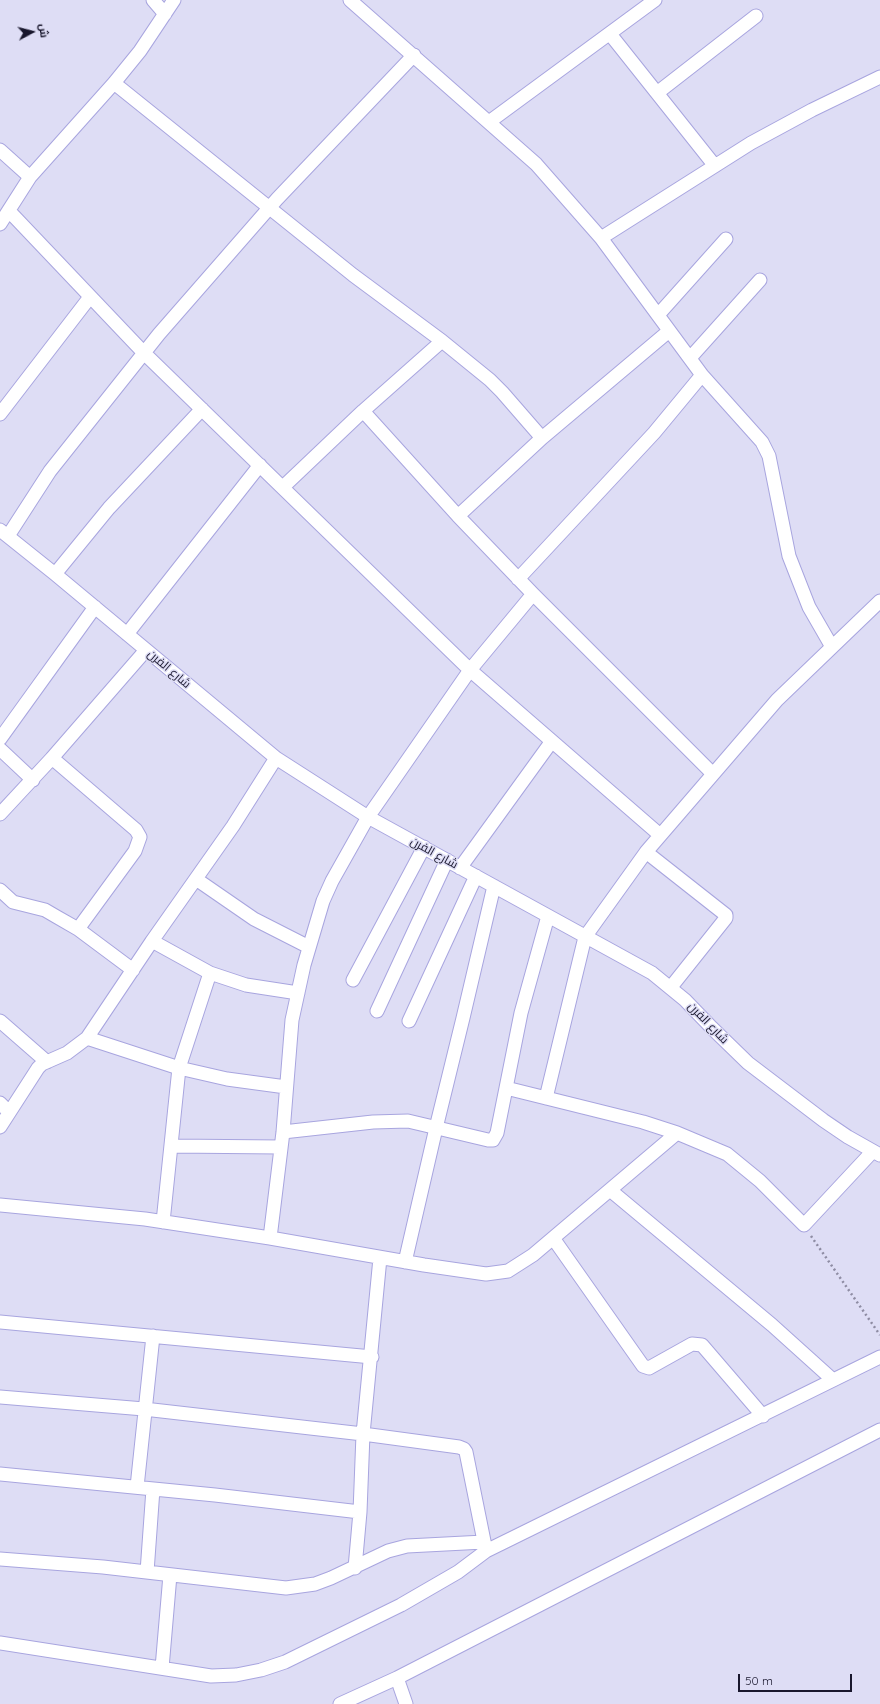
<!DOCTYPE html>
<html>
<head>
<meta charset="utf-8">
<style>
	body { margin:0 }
	#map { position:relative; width:880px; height:1704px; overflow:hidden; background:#deddf5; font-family:Quicksand,Cairo,sans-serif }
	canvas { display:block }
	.north { position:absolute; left:12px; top:12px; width:40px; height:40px; -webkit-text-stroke:3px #deddf5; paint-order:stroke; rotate:83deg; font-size:11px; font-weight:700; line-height:16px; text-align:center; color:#19172d }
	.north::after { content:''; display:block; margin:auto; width:14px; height:18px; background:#19172d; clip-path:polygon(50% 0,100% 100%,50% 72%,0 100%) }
	.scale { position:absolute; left:738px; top:1674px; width:114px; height:18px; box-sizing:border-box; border:2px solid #19172d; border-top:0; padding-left:5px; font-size:12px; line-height:14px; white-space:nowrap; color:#19172d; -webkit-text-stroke:3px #deddf5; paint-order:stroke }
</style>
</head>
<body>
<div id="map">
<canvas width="880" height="1704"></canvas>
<div class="north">ش</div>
<div class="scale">50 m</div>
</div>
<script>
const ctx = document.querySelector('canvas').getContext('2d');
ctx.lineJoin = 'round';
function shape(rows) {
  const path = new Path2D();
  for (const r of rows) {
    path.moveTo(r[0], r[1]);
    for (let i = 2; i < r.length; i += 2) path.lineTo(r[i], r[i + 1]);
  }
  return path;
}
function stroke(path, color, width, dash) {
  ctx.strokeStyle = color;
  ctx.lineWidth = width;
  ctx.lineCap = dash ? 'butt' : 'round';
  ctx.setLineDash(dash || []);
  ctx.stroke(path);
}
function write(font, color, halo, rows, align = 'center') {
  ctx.font = font + ' Quicksand,Cairo,sans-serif';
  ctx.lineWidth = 3;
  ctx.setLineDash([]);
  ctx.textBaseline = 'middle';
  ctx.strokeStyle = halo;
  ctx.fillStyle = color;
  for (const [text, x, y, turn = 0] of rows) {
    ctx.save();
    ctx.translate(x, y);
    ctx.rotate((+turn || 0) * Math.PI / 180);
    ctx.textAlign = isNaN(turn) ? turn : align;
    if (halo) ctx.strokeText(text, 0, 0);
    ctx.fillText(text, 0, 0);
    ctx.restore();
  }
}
const minor = shape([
	[153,0,165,14],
	[350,0,536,164,601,238,702,375,762,442,769,456,789,556,809,607,832,647],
	[610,34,715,166],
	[114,83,353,275,442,341,490,380,502,392,542,438],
	[657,93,756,16],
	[489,122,655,0],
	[0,150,30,177],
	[9,211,144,353,470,670,660,835],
	[0,224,30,177,114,83,140,51,174,0],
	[601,238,751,143,812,110,880,77],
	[658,315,726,239],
	[690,358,760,280],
	[363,411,458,516,533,594,713,774],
	[0,414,90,297],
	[283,487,363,411,442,341],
	[458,516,542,438,669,331],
	[0,530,55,574,276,758,368,817,652,973,685,1000,712,1028,748,1063,823,1120,848,1137,880,1155],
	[8,536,50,471,159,334,277,199,414,55],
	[55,574,109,508,202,409],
	[518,579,654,433,702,375],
	[127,634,260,465],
	[0,739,95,607],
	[0,749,33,780],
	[52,758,136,830,140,837,135,851,78,929],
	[0,814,52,758,146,650],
	[646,852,726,915,726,918,671,987],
	[460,868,552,741],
	[196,879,254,919,309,947],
	[0,890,13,902,45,910,57,917,78,929,133,970],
	[152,941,210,973,246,985,298,993],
	[353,980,424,847],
	[377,1011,447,860],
	[0,1021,47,1062],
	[409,1021,476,876],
	[87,1038,179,1068,227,1079,286,1087],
	[506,1088,643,1122,677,1133,727,1154,760,1181,804,1225,873,1151],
	[546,1098,585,937,646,852,777,700,880,601],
	[0,1103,9,1112],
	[0,1127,38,1068,42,1064,67,1053,87,1038,152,941,233,826,276,758],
	[283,1132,373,1122,408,1121,488,1140,493,1140,497,1133,521,1013,548,916],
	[171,1146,281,1147],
	[610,1190,772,1325,833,1380],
	[0,1205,145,1219,270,1238,424,1265,486,1274,508,1271,533,1255,677,1133],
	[163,1222,179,1068,210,973],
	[270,1238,283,1132,292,1020,304,965,323,901,332,881,368,817,470,670,533,594],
	[553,1238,643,1366,649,1368,692,1344,702,1345,763,1416],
	[405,1262,436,1128,463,1018,494,886],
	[0,1322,372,1357],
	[0,1397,144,1409,363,1434,459,1447,464,1449,466,1452,486,1551],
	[0,1474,215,1495,360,1512],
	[137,1487,153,1336],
	[0,1559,103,1567,286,1588,315,1584,331,1578,388,1551,407,1546,484,1542],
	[355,1568,360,1512,363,1434,380,1258],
	[147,1572,153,1489],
	[0,1643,211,1676,236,1675,261,1670,285,1662,401,1605,458,1572,486,1551,880,1357],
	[162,1668,170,1575],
	[397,1678,406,1704],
	[340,1704,397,1678,880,1430]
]);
stroke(minor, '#a8a5df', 15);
stroke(shape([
	[811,1236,880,1335]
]), '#8e8ca3', 2.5, [2, 3]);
stroke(minor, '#fff', 13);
write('12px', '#19172d', '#deddf5', [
	["شارع الفرن",169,669,40],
	["شارع الفرن",434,853,29],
	["شارع الفرن",708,1023,46]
]);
</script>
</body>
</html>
